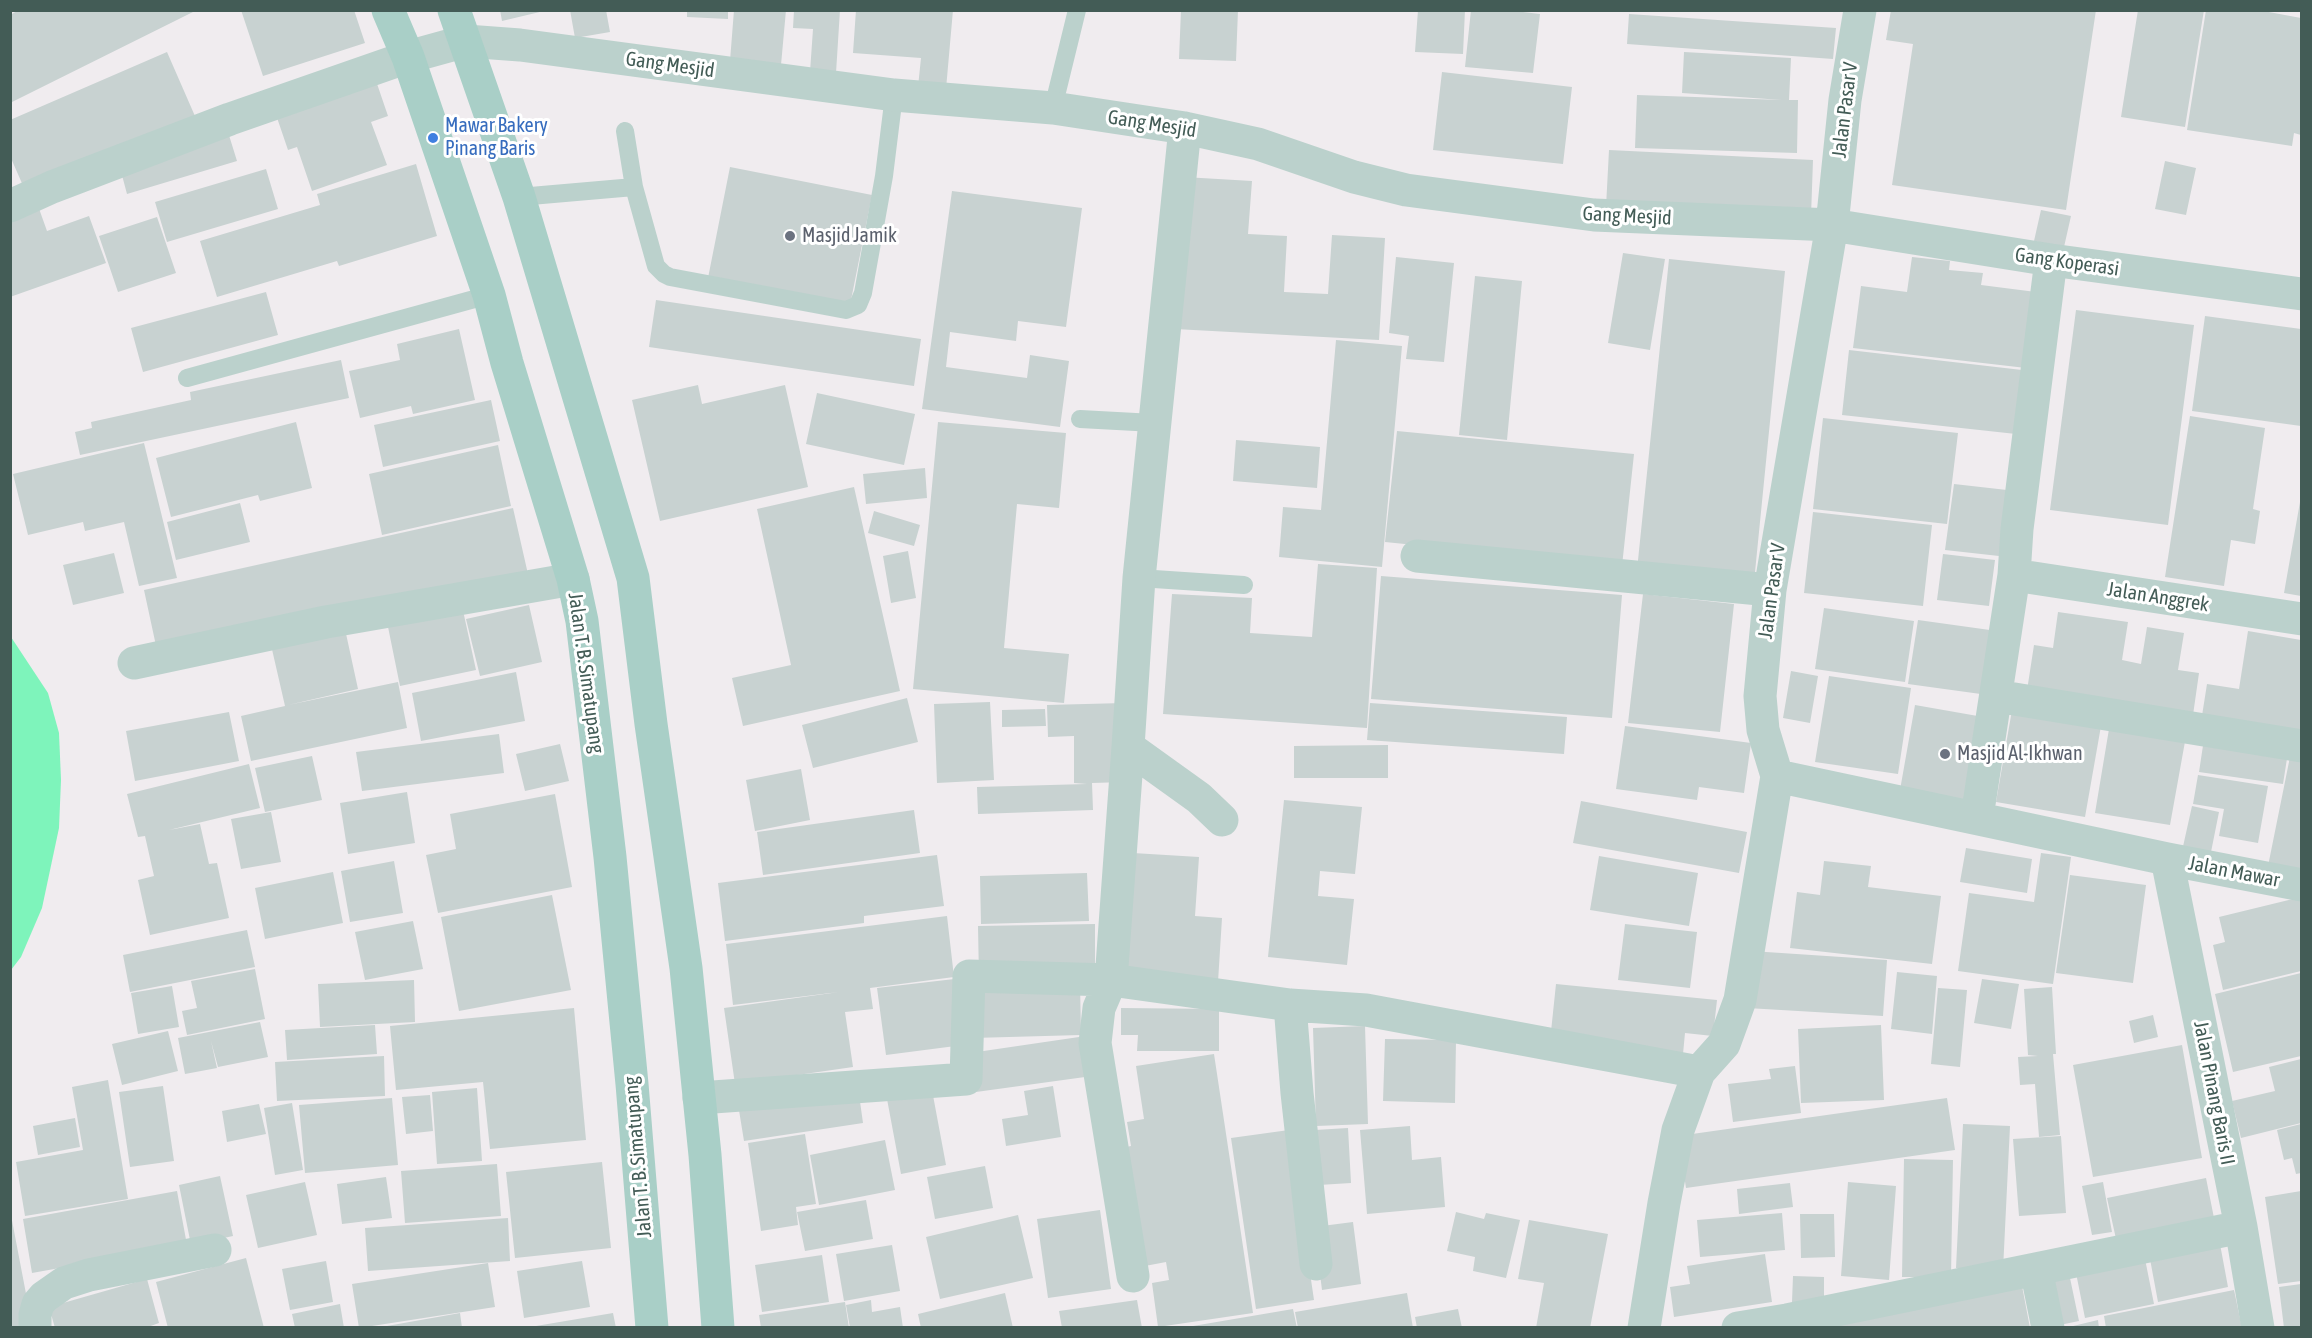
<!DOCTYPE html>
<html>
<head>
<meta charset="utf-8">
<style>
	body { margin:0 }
	#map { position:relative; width:2312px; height:1338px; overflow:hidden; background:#f0ecef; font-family:"Asap Condensed",sans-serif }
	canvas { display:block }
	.frame { position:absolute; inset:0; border:12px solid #435c56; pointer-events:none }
</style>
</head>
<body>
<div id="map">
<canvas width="2312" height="1338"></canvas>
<div class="frame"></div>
</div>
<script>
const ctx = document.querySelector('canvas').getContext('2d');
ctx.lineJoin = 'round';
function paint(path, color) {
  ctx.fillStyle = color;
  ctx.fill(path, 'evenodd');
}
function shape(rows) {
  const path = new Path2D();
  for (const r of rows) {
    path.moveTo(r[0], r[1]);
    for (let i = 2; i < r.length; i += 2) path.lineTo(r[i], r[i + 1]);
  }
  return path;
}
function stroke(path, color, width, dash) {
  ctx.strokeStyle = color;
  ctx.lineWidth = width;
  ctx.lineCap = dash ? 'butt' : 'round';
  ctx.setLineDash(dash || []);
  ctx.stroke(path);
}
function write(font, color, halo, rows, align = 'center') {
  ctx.font = font + ' "Asap Condensed",sans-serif';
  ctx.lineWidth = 6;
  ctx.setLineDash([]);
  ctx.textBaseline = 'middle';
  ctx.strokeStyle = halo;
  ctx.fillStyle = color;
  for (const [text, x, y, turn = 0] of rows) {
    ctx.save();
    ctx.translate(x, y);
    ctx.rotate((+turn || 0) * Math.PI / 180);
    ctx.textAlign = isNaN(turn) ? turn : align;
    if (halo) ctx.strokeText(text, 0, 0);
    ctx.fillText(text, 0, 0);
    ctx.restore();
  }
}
paint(shape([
	[11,637,48,693,59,733,61,780,59,828,42,908,21,957,11,970]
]), '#7ef4bb');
paint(shape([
	[19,10,197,10,10,103,10,15],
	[241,10,354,10,365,43,263,76],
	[500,10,544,10,544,11,502,21],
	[570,10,606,10,610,32,575,38],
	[687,10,728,10,728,19,687,17],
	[734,10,786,10,781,65,730,61],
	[794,10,840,10,836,73,810,72,813,29,793,28],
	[856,10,953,10,946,89,918,87,921,58,853,53],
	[1181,10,1238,10,1236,61,1179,59],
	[1418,10,1465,10,1463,54,1415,52],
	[1471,10,1506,10,1540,14,1533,73,1465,67],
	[1891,10,2096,10,2066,210,1892,185,1913,44,1886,40],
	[2138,10,2204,10,2185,127,2121,117],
	[2206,10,2258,10,2301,18,2301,135,2294,133,2292,146,2187,130],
	[1629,14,1836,28,1833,59,1627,44],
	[167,52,198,123,28,197,10,156,10,120],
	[1684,52,1791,58,1789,100,1798,100,1797,153,1635,148,1637,95,1782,100,1682,93],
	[373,72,388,116,371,122,387,165,312,191,297,147,288,150,273,106],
	[1442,72,1572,87,1563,164,1433,150],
	[228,132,237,161,127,194,119,164],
	[1609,150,1813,160,1811,216,1606,207],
	[2165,161,2196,168,2186,215,2155,209],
	[416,164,437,236,339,266,337,261,217,297,200,241,320,205,317,194],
	[730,167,872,195,850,305,708,278],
	[266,169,278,209,167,242,155,202],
	[1184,177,1252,181,1248,234,1287,236,1284,292,1328,294,1332,235,1385,238,1379,340,1175,329],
	[952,191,1082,208,1066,327,1018,321,1016,341,950,332,946,367,1027,378,1030,355,1069,361,1060,427,922,409],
	[37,203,47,231,89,216,106,263,10,297,10,212],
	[2041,210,2071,216,2064,247,2034,241],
	[157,217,176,273,118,292,99,236],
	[1623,253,1665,259,1650,350,1608,343],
	[1396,257,1454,263,1444,362,1406,359,1409,336,1389,333],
	[1912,257,1950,261,1949,270,1983,273,1981,285,2036,292,2026,368,1853,348,1861,286,1907,292],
	[1669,259,1785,271,1754,582,1637,570],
	[1475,276,1522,281,1507,440,1459,435],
	[266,292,278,335,143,372,131,328],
	[656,300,921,339,914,386,649,347],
	[2076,310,2194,325,2168,525,2050,510],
	[2205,316,2301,329,2301,426,2192,411],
	[459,329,475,400,413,414,411,406,360,418,349,371,400,360,397,344],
	[1336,340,1402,346,1382,567,1279,557,1283,507,1321,510],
	[1849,350,2022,370,2016,434,1842,415],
	[341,360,349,398,80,455,75,432,92,428,91,422,191,400,190,392],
	[698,385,702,404,785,385,808,487,660,521,632,400],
	[817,393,915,414,904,465,806,444],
	[491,400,500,441,383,467,374,425],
	[2190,416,2265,428,2253,509,2260,511,2255,544,2231,540,2224,586,2165,577],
	[1823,418,1958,433,1947,524,1813,509],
	[296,422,312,488,260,501,258,495,171,517,156,458],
	[938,422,1066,433,1059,508,1017,504,1004,648,1069,654,1064,703,913,689],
	[1397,431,1634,454,1622,566,1385,542],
	[1236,440,1320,447,1317,488,1233,481],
	[144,443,177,578,139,586,124,522,85,531,83,522,28,535,13,474],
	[498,445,511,506,382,535,369,474],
	[925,468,927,498,866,504,863,474],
	[1954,484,2007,490,1999,556,1945,550],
	[854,487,900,691,743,726,732,678,791,665,757,509],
	[2300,502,2301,502,2301,596,2284,593],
	[240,503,250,542,176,560,167,522],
	[513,508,530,583,158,655,144,590],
	[874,511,920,525,914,546,868,533],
	[1813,512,1932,525,1923,606,1804,593],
	[908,551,916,598,891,603,883,556],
	[114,553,124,593,73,605,63,565],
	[1943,554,1995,560,1989,606,1937,600],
	[1318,564,1377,568,1367,728,1163,714,1172,594,1252,598,1250,633,1312,637],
	[1381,576,1622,595,1612,718,1371,699],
	[1643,594,1734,604,1720,732,1628,723],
	[529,605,542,662,480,676,466,619],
	[462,606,476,670,400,686,387,622],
	[1824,608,1914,621,1905,682,1815,669],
	[2058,612,2128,622,2122,660,2141,664,2147,627,2184,633,2178,670,2199,673,2192,722,2026,697,2034,645,2053,648],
	[1918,620,1997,631,1988,695,1908,684],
	[345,629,358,689,288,705,398,682,407,728,251,761,241,716,285,706,271,645],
	[2248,631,2301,640,2301,737,2201,722,2207,684,2239,689],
	[1791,671,1818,676,1810,723,1783,718],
	[516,672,525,721,421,741,412,693],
	[1829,676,1911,688,1898,774,1815,762],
	[907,698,918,742,813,768,802,725],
	[990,702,994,780,937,783,934,704],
	[1124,703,1125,782,1092,783,1093,810,978,814,977,787,1087,784,1074,783,1074,736,1048,737,1047,705],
	[1370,703,1567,717,1564,754,1367,740],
	[1915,705,1989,718,1974,803,1900,790],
	[1045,709,1046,726,1002,727,1002,710],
	[2012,710,2101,726,2085,817,1996,802],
	[229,712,239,761,135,781,126,731],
	[2110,723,2186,736,2170,825,2095,813],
	[1625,726,1751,743,1744,793,1699,787,1697,800,1616,789],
	[499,734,504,773,362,791,356,752],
	[2204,739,2288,752,2283,784,2199,772],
	[560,744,569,781,525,791,516,754],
	[1388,745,1388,778,1294,778,1294,746],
	[2292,747,2301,749,2301,878,2267,871],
	[312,756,322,800,265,812,255,768],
	[249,764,260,808,169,830,200,824,209,864,217,863,229,918,150,935,138,880,154,876,145,836,138,837,127,794],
	[801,769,810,820,755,831,746,780],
	[2198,775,2268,786,2258,843,2219,836,2224,809,2193,804],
	[407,792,415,843,348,854,340,803],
	[555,794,572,887,438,913,426,855,456,849,450,814],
	[1284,800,1362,807,1355,874,1320,871,1318,896,1354,899,1347,965,1268,957],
	[1581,801,1747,832,1739,873,1573,843],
	[2192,806,2219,812,2210,857,2182,851],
	[914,810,920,853,763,875,757,832],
	[271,812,281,862,241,869,231,819],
	[1966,848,2032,859,2027,893,1960,882],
	[1133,853,1199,857,1195,916,1222,918,1218,982,1125,976],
	[2041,853,2071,857,2053,984,1958,971,1969,893,2034,902],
	[937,855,944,906,864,916,864,923,725,941,718,883],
	[1599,856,1698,873,1689,926,1590,910],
	[394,861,403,913,350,922,341,871],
	[1824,861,1871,866,1868,887,1941,896,1932,964,1790,948,1797,892,1820,895],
	[333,872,343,923,265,939,255,888],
	[1087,873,1089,921,981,924,980,876],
	[2070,875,2146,885,2133,983,2056,973],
	[552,895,571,990,459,1011,441,917],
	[2301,897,2301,971,2223,990,2213,945,2225,942,2219,917],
	[947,916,954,977,870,988,873,1009,845,1012,853,1067,735,1084,724,1008,839,992,733,1005,726,944],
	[413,921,423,969,365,980,355,932],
	[1095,924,1095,976,979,979,978,926],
	[1625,924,1697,932,1690,988,1618,980],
	[247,930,255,967,130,992,123,955],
	[1751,951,1887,960,1883,1016,1747,1008],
	[255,969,265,1019,187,1035,182,1011,197,1008,191,981],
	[1897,972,1937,976,1932,1034,1891,1029],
	[2301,973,2301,1056,2233,1072,2215,994],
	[963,978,971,1044,886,1055,877,988],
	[1982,979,2019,984,2011,1029,1974,1023],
	[414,980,415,1022,320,1027,318,984],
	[1080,982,1081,1035,973,1038,971,985],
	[1556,984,1717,1000,1713,1036,1685,1033,1683,1054,1550,1041],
	[172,986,179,1027,138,1034,131,993],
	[2052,987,2056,1054,2053,1054,2060,1135,2039,1137,2035,1084,2020,1085,2018,1057,2038,1056,2028,1055,2024,989],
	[1938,988,1967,990,1960,1067,1931,1064],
	[574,1008,586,1140,490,1149,483,1082,396,1090,390,1026],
	[1121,1008,1219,1009,1219,1051,1137,1051,1138,1035,1121,1035],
	[2153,1015,2158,1037,2134,1043,2129,1021],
	[260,1022,268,1057,218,1067,211,1041,217,1068,185,1074,178,1038],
	[375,1025,377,1054,287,1060,285,1030],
	[1881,1025,1884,1100,1801,1103,1798,1029],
	[1365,1026,1368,1124,1316,1126,1313,1028],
	[168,1031,178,1071,122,1085,112,1044],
	[1079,1037,1085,1077,976,1092,970,1053],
	[1385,1039,1456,1040,1455,1103,1383,1101],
	[2182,1045,2202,1158,2093,1177,2073,1065],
	[1214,1054,1253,1313,1158,1327,1152,1283,1169,1280,1166,1262,1145,1266,1117,1149,1131,1146,1127,1122,1144,1119,1136,1066],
	[384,1056,385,1096,277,1101,275,1062],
	[2301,1059,2301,1123,2241,1138,2232,1101,2275,1091,2269,1067],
	[1795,1066,1801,1113,1733,1122,1728,1084,1771,1079,1769,1069],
	[108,1080,128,1199,25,1216,16,1162,83,1150,72,1087],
	[857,1080,863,1123,744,1141,737,1098],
	[163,1086,174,1161,130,1167,119,1092],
	[1053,1086,1061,1137,1006,1146,1002,1119,1028,1115,1024,1091],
	[477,1088,482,1161,437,1164,432,1092],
	[932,1090,946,1165,901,1174,887,1099],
	[430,1095,433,1131,406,1134,402,1097],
	[392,1098,398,1165,305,1173,299,1105],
	[1947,1098,1955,1150,1686,1188,1678,1136],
	[292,1103,303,1170,275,1175,264,1108],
	[259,1104,266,1134,227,1142,222,1111],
	[75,1118,80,1147,38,1155,33,1126],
	[1963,1124,2010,1126,2003,1270,1956,1268],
	[2301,1124,2301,1173,2296,1174,2292,1158,2284,1160,2277,1130],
	[1410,1126,1412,1160,1441,1157,1445,1207,1367,1214,1360,1130],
	[1348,1128,1351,1183,1319,1185,1315,1130],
	[1289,1130,1314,1300,1256,1309,1231,1138],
	[805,1134,816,1204,796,1207,798,1225,761,1231,748,1143],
	[2061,1136,2066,1213,2019,1216,2013,1139],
	[885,1140,895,1190,819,1205,810,1155],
	[1904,1159,1953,1160,1951,1277,1902,1277],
	[602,1162,611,1248,515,1258,506,1172],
	[497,1164,501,1216,405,1223,401,1171],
	[985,1166,993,1208,935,1219,927,1177],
	[220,1176,233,1236,191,1245,179,1185],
	[386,1177,392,1218,342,1224,337,1184],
	[2206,1178,2216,1228,2118,1248,2107,1198],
	[305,1182,317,1235,258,1248,246,1195],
	[1848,1182,1896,1186,1889,1280,1841,1276],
	[2103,1182,2112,1232,2092,1235,2082,1186],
	[1790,1183,1793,1207,1739,1214,1737,1189],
	[177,1191,187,1245,32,1273,23,1219],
	[2301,1191,2301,1281,2278,1284,2265,1197],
	[866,1200,873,1239,805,1251,797,1212],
	[10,1210,32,1325,17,1328,10,1328],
	[1100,1210,1111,1289,1048,1298,1037,1219],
	[1456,1212,1484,1219,1486,1213,1520,1220,1506,1278,1473,1271,1475,1257,1447,1251],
	[1782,1213,1785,1250,1700,1257,1697,1220],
	[1800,1214,1834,1214,1835,1257,1801,1258],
	[1018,1215,1033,1278,940,1299,926,1237],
	[508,1218,510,1261,368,1271,365,1228],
	[1529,1220,1608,1234,1590,1328,1536,1328,1544,1283,1518,1279],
	[1353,1222,1361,1284,1322,1290,1314,1227],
	[2220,1244,2228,1287,2158,1302,2150,1259],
	[892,1245,900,1291,844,1301,836,1254],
	[1765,1254,1772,1302,1674,1317,1670,1287,1690,1284,1687,1266],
	[822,1255,829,1302,762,1312,755,1265],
	[246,1258,264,1328,168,1328,156,1282],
	[2145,1259,2154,1304,2085,1318,2076,1273],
	[326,1261,333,1302,290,1310,282,1269],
	[582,1261,590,1307,524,1318,517,1271],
	[488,1263,495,1307,359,1328,352,1284],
	[1793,1276,1824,1277,1824,1302,1792,1302],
	[2070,1278,2079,1321,2055,1326,2046,1283],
	[147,1279,159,1323,145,1328,55,1328,49,1307],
	[2301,1284,2301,1328,2284,1328,2279,1287],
	[2022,1286,2030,1328,1827,1328],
	[2234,1290,2242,1328,2106,1328,2104,1316],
	[1005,1293,1013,1328,921,1328,918,1314],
	[1407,1293,1413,1328,1298,1328,1295,1312],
	[871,1300,872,1312,900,1307,903,1328,850,1328,846,1305],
	[1137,1300,1142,1328,1062,1328,1059,1311],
	[845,1302,849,1328,761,1328,759,1315],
	[340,1304,344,1328,295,1328,292,1314],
	[1293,1309,1297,1328,1193,1328,1193,1326],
	[1458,1309,1462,1328,1417,1328,1415,1317],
	[460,1313,462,1328,387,1328,387,1326],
	[613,1313,616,1328,537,1328,536,1326],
	[2098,1320,2099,1328,2069,1328,2069,1327]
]), '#c8d2d1');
stroke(shape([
	[1053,108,1077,10],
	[625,131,634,187,656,266,664,274,670,277,846,310,858,305,863,293,884,176,894,95],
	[519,197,634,187],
	[187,378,489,295],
	[1080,419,1154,423],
	[1139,578,1244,585]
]), '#bbd1cc', 18);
stroke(shape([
	[1860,10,1845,100,1832,225,1770,590,1760,696,1763,730,1777,776,2167,859,2302,885],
	[10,206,52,187,230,119,408,57,466,41,520,45,894,95,1053,108,1185,128,1258,144,1354,177,1406,190,1594,215,1832,225,2051,260,2302,294],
	[1417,556,1770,590],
	[2014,575,2302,619],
	[134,663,326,622,573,579],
	[1996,696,2302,746],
	[1128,747,1139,578,1185,128],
	[1977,817,2014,575,2017,529,2051,260],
	[2167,859,2241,1227,2258,1328],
	[1290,1005,1297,1093,1316,1264],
	[699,1098,966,1079,969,976,1111,980,1290,1005,1366,1010,1699,1072],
	[2036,1269,2048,1328],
	[1133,1276,1095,1043,1099,1008,1111,980,1128,747,1199,798,1222,820],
	[35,1328,35,1315,38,1304,44,1297,64,1283,89,1275,215,1250],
	[1644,1328,1664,1203,1678,1130,1699,1072,1724,1044,1740,1000,1777,776],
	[1738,1328,1787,1320,2241,1227]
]), '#bbd1cc', 33);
stroke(shape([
	[388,10,408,57,489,295,507,363,573,579,582,621,610,857,632,1084,652,1328],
	[454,10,519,197,633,578,651,724,686,968,705,1155,718,1328]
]), '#a9cfc7', 33);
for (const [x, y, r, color] of [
	[433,138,6,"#3f7fe0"],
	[790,236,6,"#6b7280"],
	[1945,754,6,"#6b7280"]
]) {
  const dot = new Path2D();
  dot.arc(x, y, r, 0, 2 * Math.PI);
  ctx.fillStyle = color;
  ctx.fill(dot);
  stroke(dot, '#fff', 2);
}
write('20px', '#435c56', '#fff', [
	["Gang Mesjid",670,65,8],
	["Jalan Pasar V",1845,110,-83],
	["Gang Mesjid",1152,124,9],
	["Gang Mesjid",1627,216,3],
	["Gang Koperasi",2067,262,8],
	["Jalan Pasar V",1772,591,-82],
	["Jalan Anggrek",2158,597,9],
	["Jalan T. B. Simatupang",586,673,82],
	["Jalan Mawar",2234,872,11],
	["Jalan Pinang Baris II",2214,1093,79],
	["Jalan T. B. Simatupang",638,1157,-95]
]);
write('20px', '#366cbe', '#fff', [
	["Mawar Bakery",445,126],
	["Pinang Baris",445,149]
], 'left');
write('20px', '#5b616d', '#fff', [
	["Masjid Jamik",802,236],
	["Masjid Al-Ikhwan",1957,754]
], 'left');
</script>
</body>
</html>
